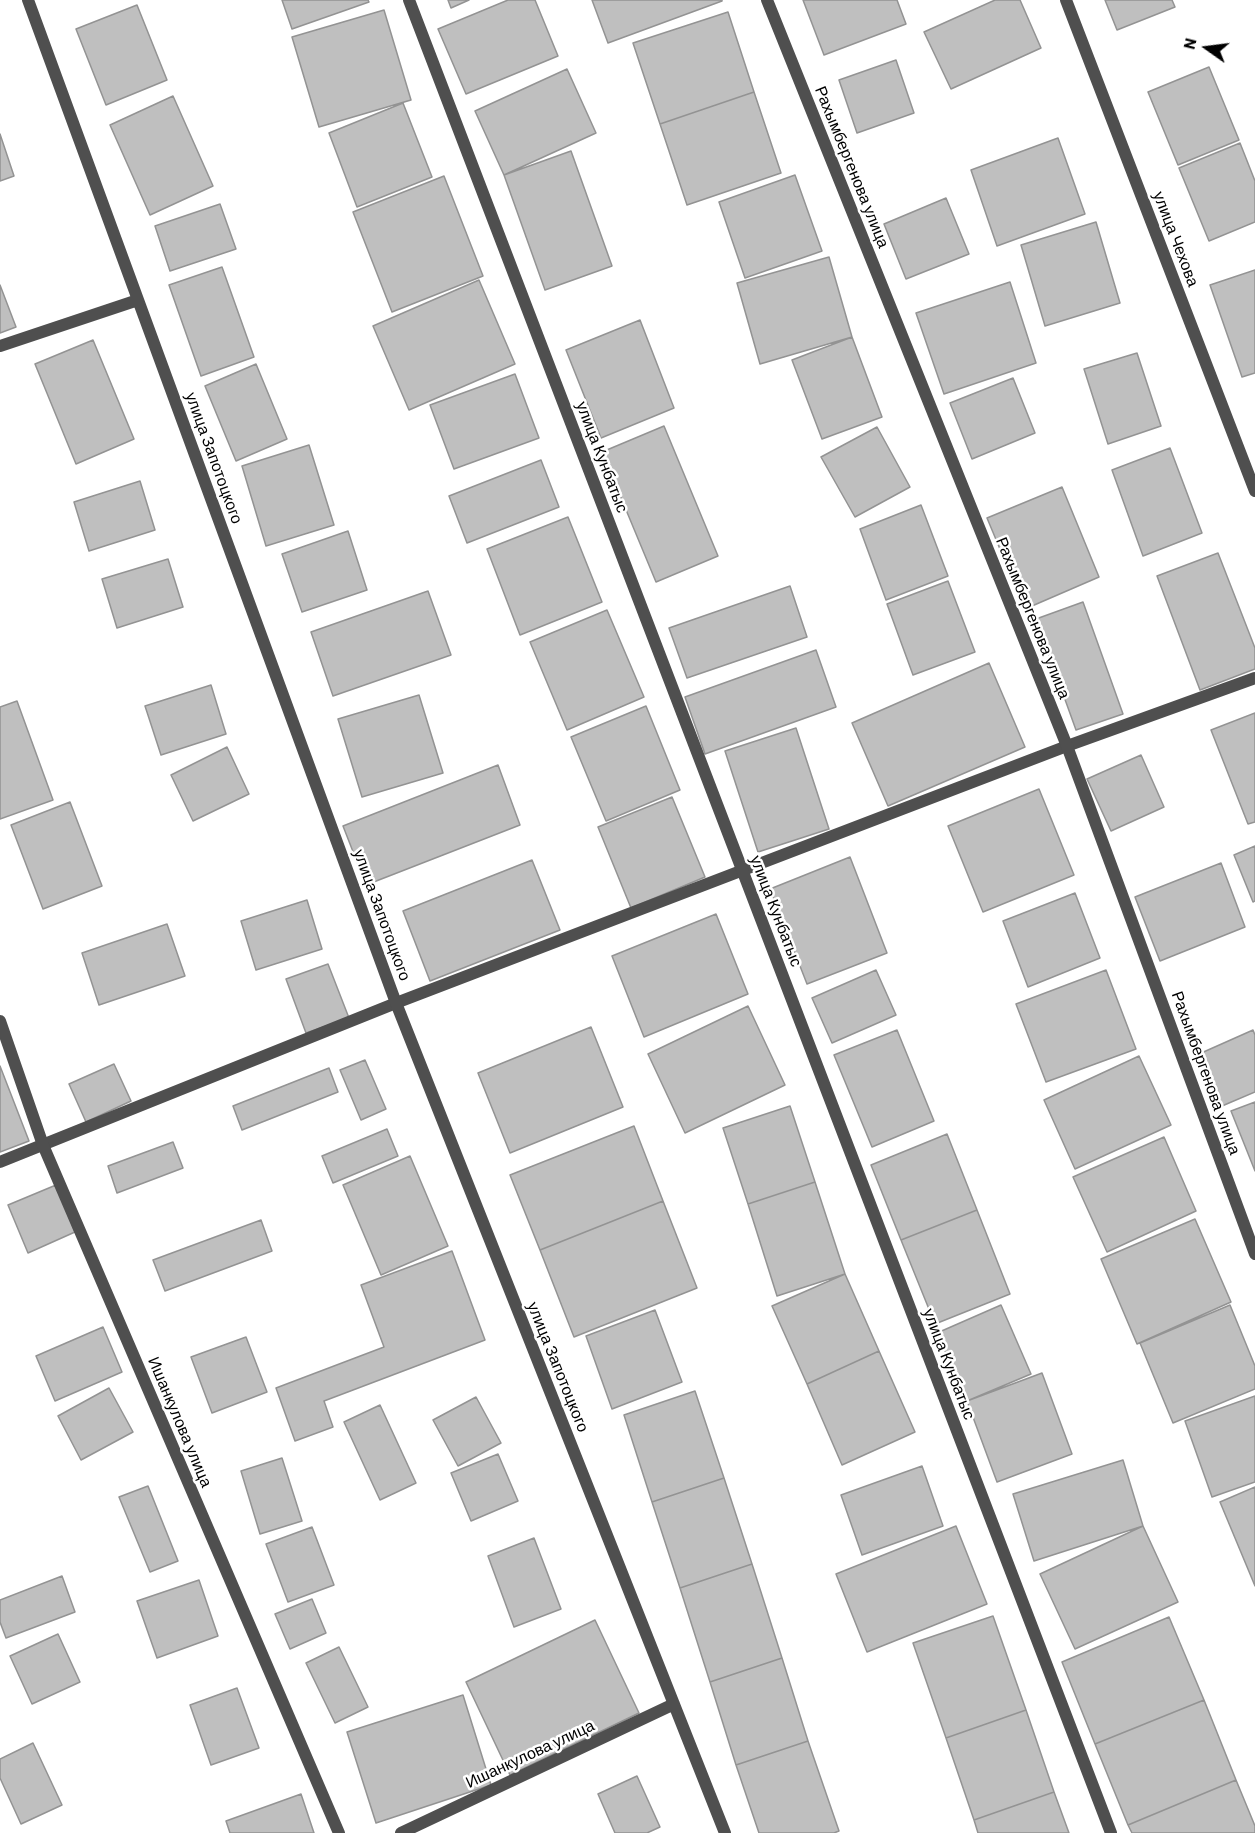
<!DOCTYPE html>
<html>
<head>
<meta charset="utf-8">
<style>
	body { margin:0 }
	#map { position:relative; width:1255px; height:1833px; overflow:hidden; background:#fff; font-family:Barlow,sans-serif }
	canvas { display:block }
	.north { position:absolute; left:1177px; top:18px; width:60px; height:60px; -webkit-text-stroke:4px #fff; paint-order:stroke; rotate:284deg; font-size:16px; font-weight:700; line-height:24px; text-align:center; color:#000 }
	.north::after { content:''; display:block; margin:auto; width:21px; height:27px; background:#000; clip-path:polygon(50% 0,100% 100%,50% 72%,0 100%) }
</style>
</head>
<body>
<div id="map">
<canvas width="1255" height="1833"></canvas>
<div class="north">N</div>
</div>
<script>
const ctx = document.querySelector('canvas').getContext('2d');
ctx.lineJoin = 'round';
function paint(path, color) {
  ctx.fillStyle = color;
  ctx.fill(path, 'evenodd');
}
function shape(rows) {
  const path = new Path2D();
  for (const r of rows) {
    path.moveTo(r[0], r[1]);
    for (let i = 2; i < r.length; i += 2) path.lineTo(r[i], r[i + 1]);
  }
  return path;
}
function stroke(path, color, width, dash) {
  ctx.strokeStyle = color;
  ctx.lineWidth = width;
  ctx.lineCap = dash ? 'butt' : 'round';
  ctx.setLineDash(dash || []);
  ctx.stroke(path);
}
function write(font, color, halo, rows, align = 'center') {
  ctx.font = font + ' Barlow,sans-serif';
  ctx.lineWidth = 5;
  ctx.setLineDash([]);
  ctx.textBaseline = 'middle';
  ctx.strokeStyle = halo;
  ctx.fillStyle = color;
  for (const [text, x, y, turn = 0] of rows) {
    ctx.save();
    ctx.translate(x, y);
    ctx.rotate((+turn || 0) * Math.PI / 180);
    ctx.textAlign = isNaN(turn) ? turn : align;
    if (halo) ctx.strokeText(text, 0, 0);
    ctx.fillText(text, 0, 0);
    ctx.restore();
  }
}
const building = shape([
	[282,0,368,0,369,2,292,29,282,0],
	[448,0,469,0,451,8,448,0],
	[508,0,535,0,558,56,466,94,438,29,508,0],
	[592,0,722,0,722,1,608,43,592,0],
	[803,0,897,0,906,24,824,55,803,0],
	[995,0,1020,0,1041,48,951,89,924,32,995,0],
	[1105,0,1172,0,1175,7,1117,30,1105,0],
	[137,5,167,80,106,105,76,29,137,5],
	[384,10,411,100,319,127,292,37,384,10],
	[728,12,754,92,660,124,633,43,728,12],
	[896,60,914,113,857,133,839,80,896,60],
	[1209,67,1239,140,1178,165,1148,92,1209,67],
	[567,69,596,133,504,175,475,111,567,69],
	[754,92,781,173,687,205,660,124,754,92],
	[173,96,213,186,150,215,110,125,173,96],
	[403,103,432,177,357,207,329,133,403,103],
	[0,134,14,176,0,181,0,134],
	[1058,138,1085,214,997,246,971,170,1058,138],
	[1240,143,1255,181,1255,222,1209,241,1179,168,1240,143],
	[571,151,612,266,545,290,504,175,571,151],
	[795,175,822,251,745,278,719,202,795,175],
	[444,176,483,276,392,312,353,212,444,176],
	[946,198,969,254,906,279,884,224,946,198],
	[220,204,236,249,170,271,155,226,220,204],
	[1096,222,1120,303,1045,326,1021,245,1096,222],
	[829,257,852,337,760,364,737,283,829,257],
	[222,267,254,357,201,376,169,285,222,267],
	[1255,270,1255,373,1242,377,1210,285,1255,270],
	[479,280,515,364,409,410,373,326,479,280],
	[1010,282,1036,363,944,394,916,313,1010,282],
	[0,285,16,327,0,333,0,285],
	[640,320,674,408,601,438,566,350,640,320],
	[852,337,882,417,822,439,792,360,852,337],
	[93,340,134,439,76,464,35,364,93,340],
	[1137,353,1161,426,1108,444,1084,369,1137,353],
	[256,364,287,439,236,461,205,386,256,364],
	[515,374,539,438,454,469,430,405,515,374],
	[1013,378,1035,433,972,459,950,403,1013,378],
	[664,426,718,556,656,582,602,452,664,426],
	[877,427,910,487,855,517,821,457,877,427],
	[309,445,334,525,266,546,242,466,309,445],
	[1170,448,1202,533,1143,556,1112,470,1170,448],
	[541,460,559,507,467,543,449,496,541,460],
	[140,481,155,530,89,551,74,502,140,481],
	[1062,487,1099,577,1025,609,987,518,1062,487],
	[921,505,948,576,886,600,860,529,921,505],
	[568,517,602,602,520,635,487,549,568,517],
	[348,531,367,590,302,612,282,554,348,531],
	[1218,553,1255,648,1255,669,1200,690,1157,576,1218,553],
	[168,559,183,607,117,628,102,579,168,559],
	[948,581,975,652,913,675,887,604,948,581],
	[790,586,807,637,687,678,669,628,790,586],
	[428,591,451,655,333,696,311,632,428,591],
	[1083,602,1123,714,1076,730,1036,619,1083,602],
	[607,610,644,697,567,730,530,642,607,610],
	[816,650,836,707,705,754,685,697,816,650],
	[989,663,1025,747,888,806,852,723,989,663],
	[211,685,226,734,161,755,145,706,211,685],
	[419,695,443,773,362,797,338,719,419,695],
	[17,701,53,800,0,819,0,707,17,701],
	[646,706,680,790,606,821,571,737,646,706],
	[1255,713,1255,822,1248,824,1211,730,1255,713],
	[796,728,829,829,758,852,725,751,796,728],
	[227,747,249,794,193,821,171,775,227,747],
	[1141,755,1164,807,1111,831,1087,779,1141,755],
	[498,765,520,825,366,885,343,826,498,765],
	[1039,789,1074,875,983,912,948,826,1039,789],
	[672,797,705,877,631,908,598,827,672,797],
	[70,802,102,886,43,909,11,825,70,802],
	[1255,846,1255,901,1253,902,1234,855,1255,846],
	[850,857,887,953,807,984,770,889,850,857],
	[532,860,560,930,430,981,403,911,532,860],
	[1221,863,1245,927,1160,961,1135,897,1221,863],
	[1075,893,1100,958,1028,987,1003,921,1075,893],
	[307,900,322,949,256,970,241,921,307,900],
	[716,914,748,994,644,1037,612,956,716,914],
	[167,924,185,976,99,1005,82,953,167,924],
	[328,964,349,1018,306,1033,286,979,328,964],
	[876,970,896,1015,832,1043,812,998,876,970],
	[1106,970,1136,1049,1046,1082,1016,1004,1106,970],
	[748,1006,785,1085,685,1133,648,1054,748,1006],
	[591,1027,623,1107,510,1153,478,1073,591,1027],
	[897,1030,934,1121,872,1147,834,1055,897,1030],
	[1253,1030,1255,1035,1255,1092,1222,1106,1199,1054,1253,1030],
	[1139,1056,1171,1125,1075,1169,1044,1100,1139,1056],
	[365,1060,386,1109,361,1120,340,1070,365,1060],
	[114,1064,131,1101,86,1122,69,1084,114,1064],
	[0,1066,29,1141,0,1152,0,1066],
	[329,1068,338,1092,242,1130,233,1106,329,1068],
	[1255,1102,1255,1171,1231,1111,1255,1102],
	[790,1106,815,1182,748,1204,723,1128,790,1106],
	[634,1126,663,1201,540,1250,510,1175,634,1126],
	[387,1129,398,1156,333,1183,322,1156,387,1129],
	[947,1134,977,1210,901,1240,871,1165,947,1134],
	[1164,1137,1196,1211,1107,1252,1073,1177,1164,1137],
	[173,1142,183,1168,117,1193,108,1166,173,1142],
	[410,1156,448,1246,381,1275,343,1185,410,1156],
	[815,1182,845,1274,777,1296,748,1204,815,1182],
	[56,1185,75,1232,28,1253,8,1205,56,1185],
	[663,1201,697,1288,574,1337,540,1250,663,1201],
	[977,1210,1010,1294,935,1324,901,1240,977,1210],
	[1195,1219,1231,1302,1137,1344,1101,1259,1195,1219],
	[261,1220,272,1251,165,1291,153,1260,261,1220],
	[452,1251,485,1340,324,1401,333,1427,295,1441,276,1388,384,1347,361,1285,452,1251],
	[845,1274,879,1351,807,1384,772,1306,845,1274],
	[1001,1305,1031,1374,967,1401,937,1333,1001,1305],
	[1230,1305,1255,1366,1255,1389,1173,1423,1140,1343,1230,1305],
	[655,1310,682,1382,612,1409,586,1336,655,1310],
	[103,1327,122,1372,55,1401,36,1356,103,1327],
	[246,1337,267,1392,212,1413,191,1357,246,1337],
	[879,1351,915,1432,842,1465,807,1384,879,1351],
	[1042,1373,1072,1454,997,1482,967,1401,1042,1373],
	[109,1388,133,1432,81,1460,58,1416,109,1388],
	[695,1391,724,1478,652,1502,624,1415,695,1391],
	[1255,1396,1255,1482,1212,1497,1185,1421,1255,1396],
	[476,1397,501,1443,458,1466,433,1420,476,1397],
	[380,1405,416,1483,380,1500,344,1422,380,1405],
	[498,1454,518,1501,471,1521,451,1473,498,1454],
	[282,1458,302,1521,260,1534,241,1471,282,1458],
	[1123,1460,1143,1526,1034,1561,1013,1494,1123,1460],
	[922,1466,943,1526,862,1555,841,1495,922,1466],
	[724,1478,752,1564,680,1588,652,1502,724,1478],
	[148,1486,178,1561,150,1572,119,1497,148,1486],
	[1255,1487,1255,1586,1220,1502,1255,1487],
	[956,1526,987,1604,867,1652,836,1574,956,1526],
	[1143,1526,1178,1602,1075,1649,1040,1574,1143,1526],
	[312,1527,334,1585,288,1602,266,1544,312,1527],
	[534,1538,561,1609,514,1627,488,1556,534,1538],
	[752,1564,782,1658,710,1682,680,1588,752,1564],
	[62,1576,75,1612,6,1638,0,1622,0,1600,62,1576],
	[199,1580,218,1636,157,1658,137,1601,199,1580],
	[312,1599,326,1633,290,1649,275,1614,312,1599],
	[993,1616,1026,1710,946,1738,913,1643,993,1616],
	[1169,1617,1204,1700,1095,1744,1062,1662,1169,1617],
	[595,1620,639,1713,510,1775,466,1682,595,1620],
	[58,1634,80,1682,32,1704,10,1656,58,1634],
	[339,1647,368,1707,335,1723,306,1663,339,1647],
	[782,1658,808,1741,736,1765,710,1682,782,1658],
	[237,1688,259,1748,211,1765,190,1705,237,1688],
	[463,1695,491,1785,376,1823,347,1732,463,1695],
	[1204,1700,1236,1780,1128,1825,1095,1744,1204,1700],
	[1026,1710,1054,1792,974,1820,946,1738,1026,1710],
	[808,1741,839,1831,834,1833,759,1833,736,1765,808,1741],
	[33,1743,62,1805,21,1824,0,1778,0,1759,33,1743],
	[637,1776,660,1827,647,1833,615,1833,598,1794,637,1776],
	[1236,1780,1255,1826,1255,1833,1132,1833,1128,1825,1236,1780],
	[1054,1792,1069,1833,978,1833,974,1820,1054,1792],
	[301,1794,314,1833,230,1833,226,1821,301,1794]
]);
paint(building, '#bfbfbf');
stroke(building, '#939393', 1.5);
stroke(shape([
	[0,1162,396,1003,1067,746,1255,678]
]), '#4f4f4f', 12);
stroke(shape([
	[28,0,396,1003,725,1833],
	[409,0,1111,1833],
	[767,0,1067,746,1255,1254],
	[1066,0,1255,491],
	[0,346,138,300],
	[0,1021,43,1145,339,1833],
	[401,1833,674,1704]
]), '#4f4f4f', 12);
write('16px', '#000', '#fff', [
	["Рахымбергенова улица",852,167,68],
	["улица Чехова",1176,239,69],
	["улица Кунбатыс",602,457,69],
	["улица Запотоцкого",214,458,70],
	["Рахымбергенова улица",1033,618,68],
	["улица Кунбатыс",776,911,69],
	["улица Запотоцкого",382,915,70],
	["Рахымбергенова улица",1206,1073,70],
	["улица Кунбатыс",949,1364,69],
	["улица Запотоцкого",558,1367,68],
	["Ишанкулова улица",180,1422,67],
	["Ишанкулова улица",530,1754,-25]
]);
</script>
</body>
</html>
